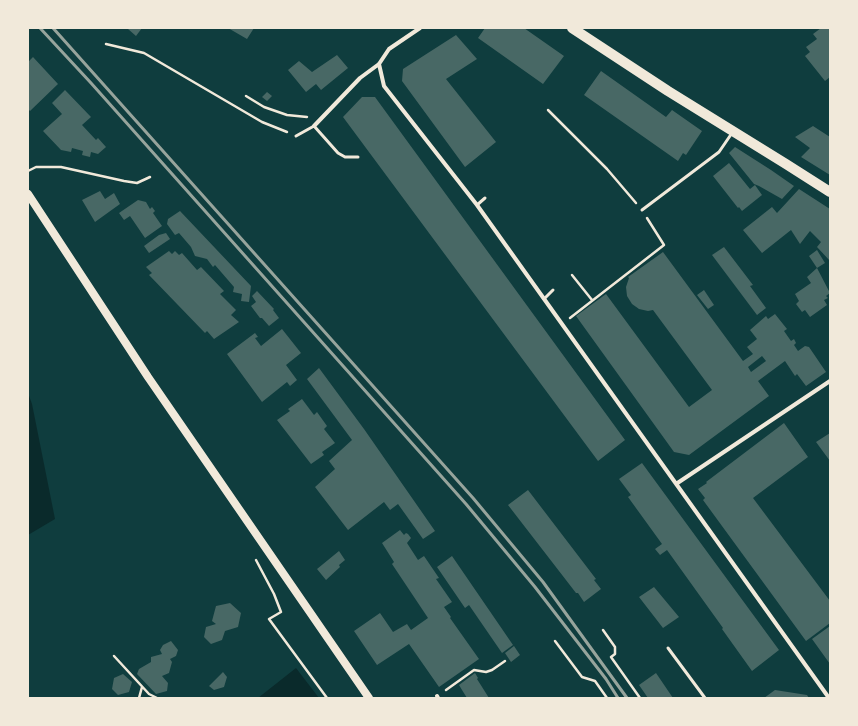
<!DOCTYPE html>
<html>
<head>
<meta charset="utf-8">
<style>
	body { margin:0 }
	#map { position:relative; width:858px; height:726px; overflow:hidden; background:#0f3d3e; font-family:Lora,serif }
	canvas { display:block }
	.frame { position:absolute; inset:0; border:29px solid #f1e9da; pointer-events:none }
</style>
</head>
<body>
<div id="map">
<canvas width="858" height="726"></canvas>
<div class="frame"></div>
</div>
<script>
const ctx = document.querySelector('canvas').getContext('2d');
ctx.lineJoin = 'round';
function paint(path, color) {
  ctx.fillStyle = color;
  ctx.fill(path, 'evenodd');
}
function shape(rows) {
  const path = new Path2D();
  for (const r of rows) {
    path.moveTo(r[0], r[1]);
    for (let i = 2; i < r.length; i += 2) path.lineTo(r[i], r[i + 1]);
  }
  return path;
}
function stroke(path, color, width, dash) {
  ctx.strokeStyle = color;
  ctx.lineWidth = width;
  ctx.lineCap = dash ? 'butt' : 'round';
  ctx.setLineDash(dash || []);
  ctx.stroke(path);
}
paint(shape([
	[28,393,32,404,55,519,28,535],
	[296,668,319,698,258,698]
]), '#0a2a2b');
paint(shape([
	[129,28,142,28,136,36,128,29],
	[228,28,254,28,247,39],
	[485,28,524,28,564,56,543,84,478,38],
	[821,28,830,28,830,77,825,81,805,56,810,52,806,47,817,39,813,34],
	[456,35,477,59,446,79,496,142,465,167,402,81,403,69],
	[337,55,348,68,321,90,316,84,306,92,288,70,299,61,312,72],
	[33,57,58,84,30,111,28,109,28,62],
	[601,71,666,117,672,110,702,131,686,155,683,153,678,161,584,95],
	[65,90,91,117,82,125,96,140,98,138,106,147,98,154,91,152,90,157,82,155,83,151,72,148,71,152,61,150,43,131,62,114,52,103],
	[267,92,272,96,267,101,262,97],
	[362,97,375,97,625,440,598,461,343,117],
	[813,126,830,137,830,175,801,157,810,148,795,137],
	[735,147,771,170,794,186,782,199,759,186,754,184,729,153],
	[729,163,750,189,755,185,762,195,742,211,739,207,738,208,713,176],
	[799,189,830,209,830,261,817,247,821,242,810,231,800,244,791,230,762,253,743,230,772,207,777,213],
	[100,191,105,199,114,193,120,204,95,222,82,200],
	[138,200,146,202,150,209,152,207,155,211,153,213,162,226,145,238,130,216,124,220,119,213],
	[180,211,251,286,249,302,241,301,242,294,233,292,234,287,215,265,213,267,207,259,195,256,191,247,179,233,175,235,167,224,168,219],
	[166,233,170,239,149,253,144,246,159,235],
	[724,247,753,285,750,286,766,308,757,315,712,255],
	[817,250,825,263,817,268,809,256],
	[169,251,172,254,175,251,179,255,182,253,197,270,201,267,224,291,220,294,236,310,231,315,239,322,214,339,207,331,205,333,149,275,152,273,146,267],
	[663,252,743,361,753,354,747,347,757,339,750,330,766,316,768,319,775,314,787,329,784,331,791,341,794,339,796,343,794,345,798,351,805,346,809,347,826,372,806,386,797,374,795,376,785,361,758,381,769,396,689,455,674,452,576,316,606,294,689,407,712,390,653,310,648,311,639,309,632,304,627,296,626,287,629,278,628,277],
	[762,356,766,361,751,372,748,367],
	[817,268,830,293,826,296,828,298,824,300,827,305,810,317,805,310,802,312,796,304,799,301,795,294,811,283,807,277],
	[704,290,714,305,708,309,697,295],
	[257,291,274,309,273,310,279,318,269,326,262,318,260,318,251,306,256,302,252,296],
	[282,329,301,353,286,365,297,380,290,386,287,382,262,402,227,354,255,333,258,337,255,338,261,346],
	[319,368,364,429,435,531,423,539,398,504,390,510,384,502,348,530,315,487,335,469,329,461,352,440,307,379],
	[302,399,314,415,317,412,327,426,324,429,335,443,322,452,324,455,311,464,277,420,290,411,288,409],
	[784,423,808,457,753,498,830,601,830,623,806,641,703,500,705,498,698,489,707,483,706,482],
	[830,433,830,461,816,442],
	[642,463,779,650,752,671,722,629,723,628,667,550,660,555,655,549,662,544,628,497,631,495,619,479],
	[528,490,596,579,594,580,601,589,584,602,578,593,576,593,508,505],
	[400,530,404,535,406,533,408,534,411,538,407,543,418,560,424,556,439,578,436,579,452,602,444,607,451,617,450,618,479,659,439,687,409,644,377,665,354,631,380,613,393,632,407,624,411,630,428,618,392,564,394,562,382,543],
	[339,551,345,560,339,565,340,567,326,580,317,569],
	[452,556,513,645,502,653,469,605,465,608,437,567],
	[654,587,679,617,663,628,639,597],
	[230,603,241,613,238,627,225,631,222,640,211,644,204,637,206,627,216,624,212,621,216,606],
	[830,626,830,664,812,639],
	[171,641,178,650,176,656,170,659,172,662,169,673,162,676,168,683,167,691,156,694,137,674,139,669,151,662,151,657,162,654,160,650,163,645],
	[514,646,520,655,511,662,505,653],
	[223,672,227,677,224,687,214,690,209,686],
	[475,673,478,678,477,679,489,698,467,698,462,690,459,685],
	[656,673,673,698,648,698,639,685],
	[123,674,132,682,129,692,118,695,112,689,114,678],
	[775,690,807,695,809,698,764,698]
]), '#486865');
stroke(shape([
	[106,44,144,53,262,122,287,132],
	[246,96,264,107,287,115,307,117],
	[548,110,607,169,636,203],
	[28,171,36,167,61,167,124,181,137,183,150,177],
	[572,275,592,300],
	[570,318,664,245,647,218],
	[256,560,274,594,281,612,269,619,327,698],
	[603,630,615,647,615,654,611,657,640,698],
	[555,641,582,677,595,681,607,698],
	[114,656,149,694,157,698],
	[446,690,474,670,486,672,492,670,505,661],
	[139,698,142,687]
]), '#f1e9da', 2.5);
stroke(shape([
	[296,136,314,126,338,153,345,157,358,157],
	[477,205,485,198],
	[642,210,719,152,732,133],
	[544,299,553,290],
	[668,648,705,698]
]), '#f1e9da', 3);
stroke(shape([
	[379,64,384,86,477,205,829,698],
	[314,126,360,78,379,64,389,49,420,28],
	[676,484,830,381],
	[437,696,438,698]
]), '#f1e9da', 4);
stroke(shape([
	[28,194,148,377,369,698]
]), '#f1e9da', 8);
stroke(shape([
	[572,28,668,91,786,164,830,192]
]), '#f1e9da', 10);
stroke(shape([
	[40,28,91,83,466,504,535,587,606,679,618,698],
	[53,28,473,498,543,582,627,698]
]), '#97a49c', 3);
</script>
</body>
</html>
